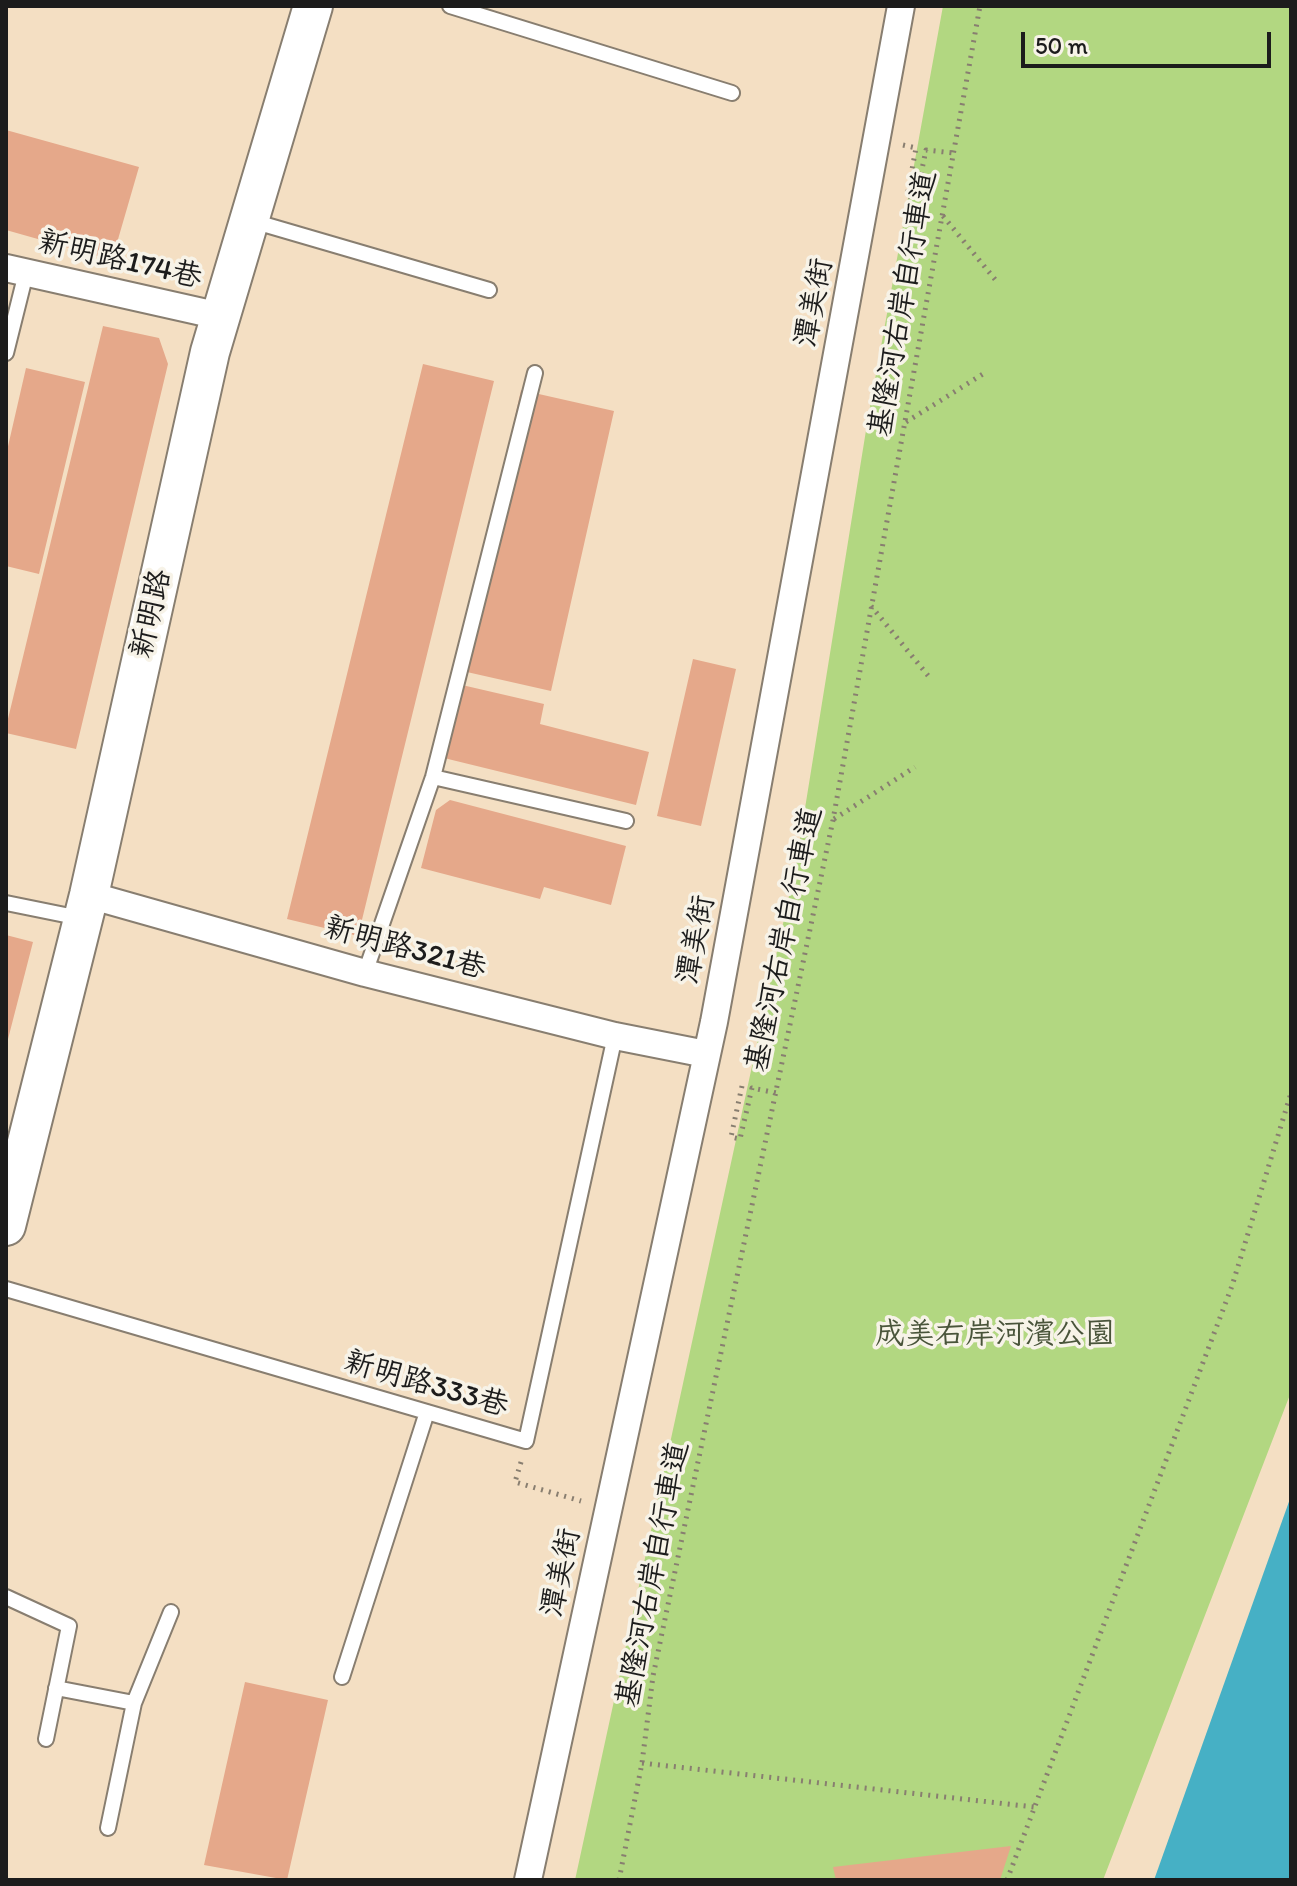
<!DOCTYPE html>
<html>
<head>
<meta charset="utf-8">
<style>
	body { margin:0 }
	#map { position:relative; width:1297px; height:1886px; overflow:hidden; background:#f4dfc3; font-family:Itim,sans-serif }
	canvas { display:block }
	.frame { position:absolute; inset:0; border:8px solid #1c1c1c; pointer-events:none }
	.scale { position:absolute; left:1021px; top:32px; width:250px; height:36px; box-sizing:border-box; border:4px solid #1c1c1c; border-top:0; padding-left:10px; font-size:24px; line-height:28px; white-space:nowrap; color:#1c1c1c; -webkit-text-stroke:6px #f7f3e8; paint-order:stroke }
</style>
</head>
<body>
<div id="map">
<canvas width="1297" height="1886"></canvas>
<div class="frame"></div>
<div class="scale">50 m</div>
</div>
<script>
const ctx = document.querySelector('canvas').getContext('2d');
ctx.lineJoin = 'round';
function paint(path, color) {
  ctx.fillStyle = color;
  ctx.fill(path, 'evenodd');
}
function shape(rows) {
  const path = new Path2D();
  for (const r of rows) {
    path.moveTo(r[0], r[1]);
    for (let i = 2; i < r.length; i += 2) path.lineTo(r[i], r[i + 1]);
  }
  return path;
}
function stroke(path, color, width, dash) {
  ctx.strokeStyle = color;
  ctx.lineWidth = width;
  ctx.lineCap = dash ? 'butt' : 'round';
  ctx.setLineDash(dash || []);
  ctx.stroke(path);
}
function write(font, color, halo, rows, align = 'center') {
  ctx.font = font + ' Itim,"LXGW WenKai TC",sans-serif';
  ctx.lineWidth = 7;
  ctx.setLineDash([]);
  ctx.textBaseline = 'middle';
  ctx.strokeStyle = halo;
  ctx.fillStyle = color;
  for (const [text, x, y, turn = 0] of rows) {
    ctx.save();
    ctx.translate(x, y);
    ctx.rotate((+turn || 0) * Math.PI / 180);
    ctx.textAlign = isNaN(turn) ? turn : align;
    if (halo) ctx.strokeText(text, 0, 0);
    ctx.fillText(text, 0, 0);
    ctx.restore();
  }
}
paint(shape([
	[943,6,1291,6,1291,1392,1103,1880,575,1880,796,864,868,418]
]), '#b2d781');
paint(shape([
	[1291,1496,1291,1880,1154,1880]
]), '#46b0c5');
paint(shape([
	[6,130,139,167,112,260,6,230],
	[103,326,159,338,168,364,76,749,6,733,6,727],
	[423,364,494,381,358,936,287,919],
	[26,368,85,382,39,574,6,566,6,455],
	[521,390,614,411,551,691,458,670],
	[693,659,736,669,701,826,657,816],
	[462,685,544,704,540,724,649,752,636,805,444,758],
	[450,800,626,846,611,905,544,887,540,899,421,868,436,810],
	[6,935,33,942,7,1043,6,1043],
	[245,1682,328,1700,287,1880,204,1865],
	[1011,1846,1000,1880,836,1880,833,1867]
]), '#e5a88a');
const lane = shape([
	[450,6,732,93],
	[249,220,489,290],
	[6,353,26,273],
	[433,777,626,821],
	[6,903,80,918],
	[365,973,433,777,535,373],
	[6,1289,526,1441,615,1036],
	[6,1597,69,1626,46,1739],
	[342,1677,427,1412],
	[56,1688,134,1703,108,1828],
	[134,1703,171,1612]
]);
const street = shape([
	[6,268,220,316],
	[89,895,365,973,615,1036,706,1054],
	[528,1880,714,1022,901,6]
]);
const secondary = shape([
	[6,1226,89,895,210,352,313,6]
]);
stroke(lane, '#887e70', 18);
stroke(street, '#887e70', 30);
stroke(secondary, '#887e70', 42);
stroke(shape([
	[903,145,916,148,907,196,916,198,926,150,954,153],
	[943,216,998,283],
	[906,422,983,374],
	[871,606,930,678],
	[834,819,915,767],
	[742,1086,731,1137,740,1139,752,1088,777,1093],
	[521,1462,515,1482,581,1501],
	[642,1763,1034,1807],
	[619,1880,642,1763,653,1676,833,820,980,6],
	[1007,1880,1232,1286,1291,1093]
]), '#887e70', 5, [2, 6]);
stroke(lane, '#fff', 14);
stroke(street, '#fff', 26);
stroke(secondary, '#fff', 38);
write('30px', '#1c1c1c', '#f7f3e8', [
	["新明路174巷",120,261,13],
	["潭美街",815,303,-79],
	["基隆河右岸自行車道",904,304,-80],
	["新明路",152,614,-77],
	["潭美街",697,940,-79],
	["基隆河右岸自行車道",785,940,-78],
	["新明路321巷",405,949,15],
	["新明路333巷",426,1385,16],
	["潭美街",562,1573,-78],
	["基隆河右岸自行車道",654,1575,-79]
]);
write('30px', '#49543a', '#f7f3e8', [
	["成美右岸河濱公園",995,1335]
]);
</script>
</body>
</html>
